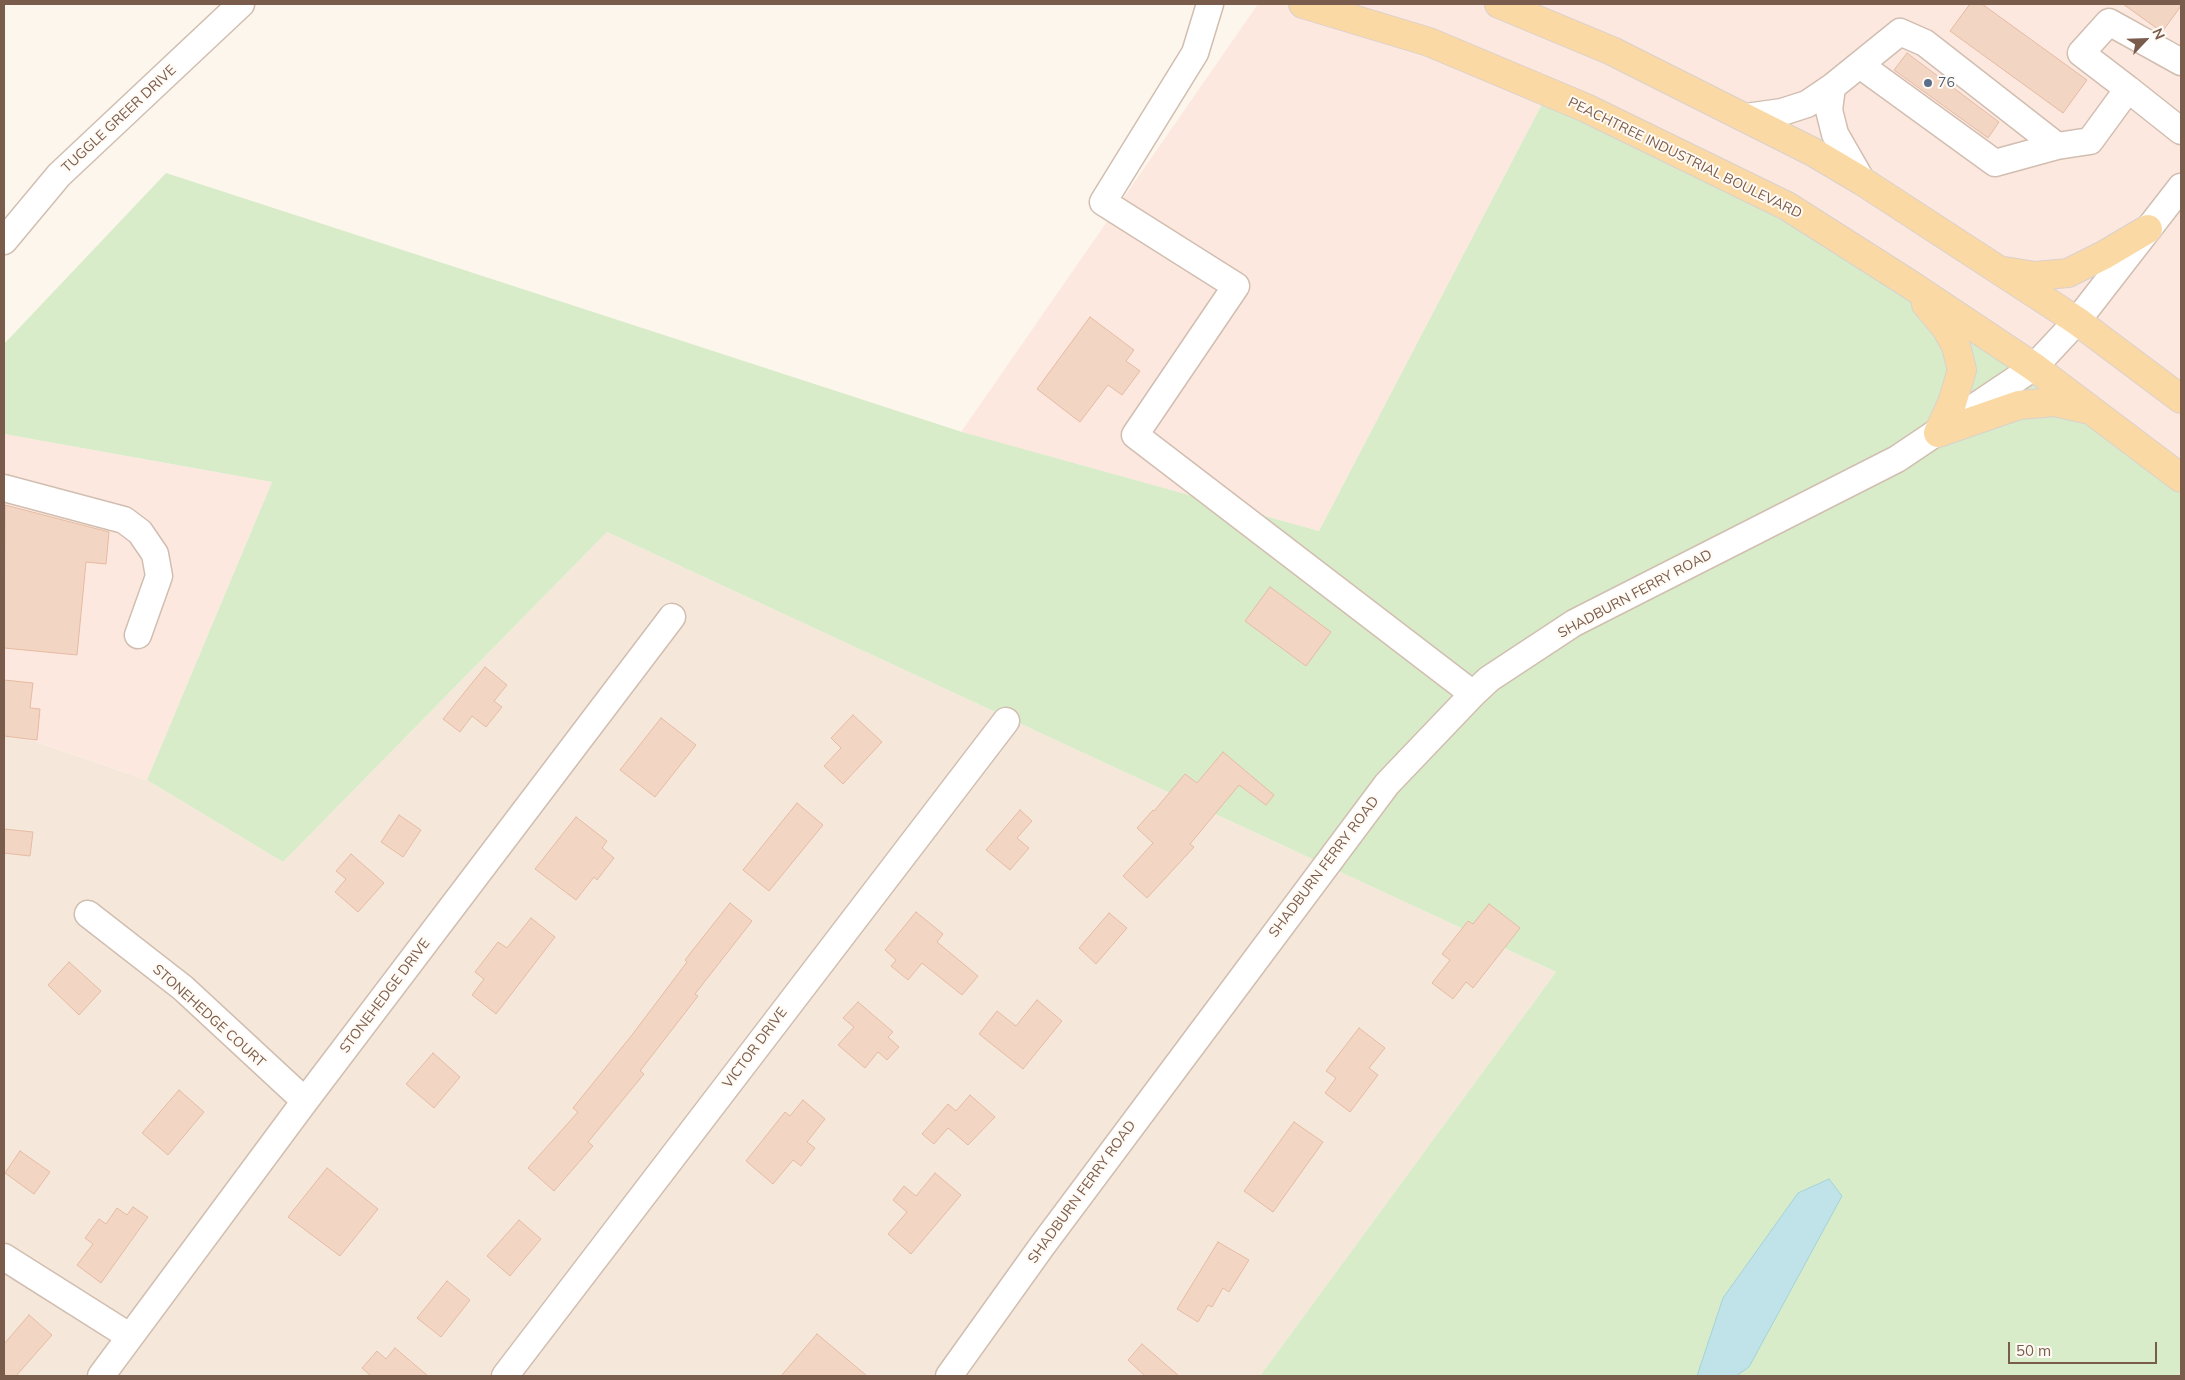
<!DOCTYPE html>
<html>
<head>
<meta charset="utf-8">
<style>
	body { margin:0 }
	#map { position:relative; width:2185px; height:1380px; overflow:hidden; background:#fdf6ec; font-family:Mulish,sans-serif }
	canvas { display:block }
	.frame { position:absolute; inset:0; border:5px solid #7a5c4d; pointer-events:none }
	.north { position:absolute; left:2120px; top:15px; width:50px; height:50px; -webkit-text-stroke:4px #fffaf3; paint-order:stroke; rotate:66deg; font-size:14px; font-weight:700; line-height:20px; text-align:center; color:#7a5c4d }
	.north::after { content:''; display:block; margin:auto; width:18px; height:22px; background:#7a5c4d; clip-path:polygon(50% 0,100% 100%,50% 72%,0 100%) }
	.scale { position:absolute; left:2008px; top:1342px; width:149px; height:22px; box-sizing:border-box; border:2px solid #7a5c4d; border-top:0; padding-left:6px; font-size:15px; line-height:18px; white-space:nowrap; color:#7a5c4d; -webkit-text-stroke:4px #fffaf3; paint-order:stroke }
</style>
</head>
<body>
<div id="map">
<canvas width="2185" height="1380"></canvas>
<div class="frame"></div>
<div class="north">N</div>
<div class="scale">50 m</div>
</div>
<script>
const ctx = document.querySelector('canvas').getContext('2d');
ctx.lineJoin = 'round';
function paint(path, color) {
  ctx.fillStyle = color;
  ctx.fill(path, 'evenodd');
}
function shape(rows) {
  const path = new Path2D();
  for (const r of rows) {
    path.moveTo(r[0], r[1]);
    for (let i = 2; i < r.length; i += 2) path.lineTo(r[i], r[i + 1]);
  }
  return path;
}
function stroke(path, color, width, dash) {
  ctx.strokeStyle = color;
  ctx.lineWidth = width;
  ctx.lineCap = dash ? 'butt' : 'round';
  ctx.setLineDash(dash || []);
  ctx.stroke(path);
}
function write(font, color, halo, rows, align = 'center') {
  ctx.font = font + ' Mulish,sans-serif';
  ctx.lineWidth = 4;
  ctx.setLineDash([]);
  ctx.textBaseline = 'middle';
  ctx.strokeStyle = halo;
  ctx.fillStyle = color;
  for (const [text, x, y, turn = 0] of rows) {
    ctx.save();
    ctx.translate(x, y);
    ctx.rotate((+turn || 0) * Math.PI / 180);
    ctx.textAlign = isNaN(turn) ? turn : align;
    if (halo) ctx.strokeText(text, 0, 0);
    ctx.fillText(text, 0, 0);
    ctx.restore();
  }
}
paint(shape([
	[607,532,1556,972,1260,1376,4,1376,4,731,147,780,283,862]
]), '#f5e8da');
paint(shape([
	[1258,4,2181,4,2181,484,1542,104,1319,531,961,432],
	[4,434,272,482,147,780,4,731]
]), '#fde8e0');
paint(shape([
	[1542,104,1822,222,2181,484,2181,1376,1260,1376,1556,972,607,532,283,862,147,780,272,482,4,434,4,344,166,173,962,432,1319,531]
]), '#d8ecc9');
const water = shape([
	[1829,1179,1842,1196,1749,1367,1736,1376,1697,1376,1723,1298,1798,1193,1829,1179]
]);
paint(water, '#bfe3e8');
stroke(water, '#a5d3da', 1);
const building = shape([
	[1970,4,1982,4,2087,80,2063,113,1950,31,1970,4],
	[2123,4,2181,4,2181,6,2162,32,2123,4],
	[1907,53,1999,122,1988,138,1894,70,1907,53],
	[1090,317,1134,350,1126,361,1140,371,1122,395,1108,385,1080,422,1037,389,1090,317],
	[5,505,109,532,106,564,86,562,77,655,4,648,5,505],
	[1270,587,1331,632,1306,666,1245,621,1270,587],
	[485,667,507,685,494,701,502,707,486,727,472,716,460,732,443,719,485,667],
	[4,680,33,683,30,708,40,709,37,740,4,736,4,680],
	[853,715,882,742,843,784,824,766,841,748,831,738,853,715],
	[661,718,696,745,655,797,620,770,661,718],
	[1223,752,1274,795,1266,805,1239,785,1190,844,1194,847,1147,898,1123,876,1153,843,1137,828,1153,810,1154,811,1185,774,1197,783,1223,752],
	[797,803,823,825,769,891,743,870,797,803],
	[1020,810,1032,821,1017,838,1029,848,1010,870,986,850,1020,810],
	[399,815,421,830,403,857,381,842,399,815],
	[576,817,607,841,602,848,614,858,597,880,594,877,576,900,535,869,576,817],
	[4,829,33,832,30,856,4,853,4,829],
	[351,854,384,883,358,912,335,892,346,879,336,871,351,854],
	[730,903,752,921,695,994,698,996,640,1071,644,1074,588,1142,593,1146,554,1191,528,1168,578,1112,573,1108,632,1035,687,962,685,960,730,903],
	[1489,904,1520,928,1473,988,1466,982,1453,999,1432,983,1450,960,1442,954,1468,921,1473,924,1489,904],
	[916,912,943,934,937,942,978,976,962,995,922,963,908,980,891,966,896,960,885,950,916,912],
	[1109,913,1127,928,1096,964,1079,948,1109,913],
	[531,918,555,937,496,1014,472,995,484,979,475,972,498,942,507,948,531,918],
	[69,962,101,991,79,1015,48,985,69,962],
	[1037,1000,1062,1021,1023,1069,979,1034,997,1011,1016,1026,1037,1000],
	[858,1002,893,1032,888,1037,899,1047,887,1060,878,1052,865,1068,838,1045,854,1027,843,1018,858,1002],
	[1359,1028,1385,1048,1369,1068,1378,1075,1350,1112,1325,1093,1336,1078,1326,1071,1359,1028],
	[433,1053,460,1077,434,1108,406,1084,433,1053],
	[179,1090,204,1112,168,1155,142,1133,179,1090],
	[970,1095,995,1117,968,1145,948,1128,934,1144,922,1134,948,1104,956,1111,970,1095],
	[803,1100,825,1119,807,1142,815,1148,801,1166,793,1160,773,1184,746,1161,785,1112,790,1116,803,1100],
	[1294,1122,1323,1142,1273,1212,1244,1191,1294,1122],
	[20,1151,50,1172,34,1194,5,1173,20,1151],
	[327,1168,378,1209,340,1256,288,1217,327,1168],
	[935,1173,961,1195,911,1254,888,1234,907,1212,893,1200,904,1186,916,1196,935,1173],
	[133,1207,148,1217,101,1283,77,1265,93,1244,85,1238,99,1219,106,1224,117,1208,127,1215,133,1207],
	[519,1220,541,1239,510,1276,487,1256,519,1220],
	[1218,1242,1249,1260,1229,1292,1223,1288,1212,1307,1208,1305,1198,1322,1177,1309,1218,1242],
	[447,1281,470,1300,441,1337,417,1318,447,1281],
	[29,1315,52,1335,16,1376,4,1376,4,1344,29,1315],
	[817,1334,867,1376,781,1376,817,1334],
	[1142,1344,1179,1376,1145,1376,1128,1360,1142,1344],
	[395,1348,428,1376,371,1376,362,1368,377,1351,386,1359,395,1348]
]);
paint(building, '#f3d5c3');
stroke(building, '#e6bba3', 1);
const minor = shape([
	[1210,4,1195,53,1103,202,1236,286,1135,435,1473,694],
	[1860,65,1995,163,2057,146],
	[1832,87,1829,110,1835,134,1862,181],
	[2128,89,2081,53,2109,22,2181,62],
	[1746,117,1782,112,1807,104,1832,87,1900,32,1925,43,2057,146,2090,141,2128,89,2181,131],
	[4,241,59,175,241,4],
	[4,488,124,520,140,532,155,554,159,576,138,635],
	[88,914,183,988,305,1101],
	[4,1257,129,1336],
	[101,1376,305,1101,672,617],
	[505,1376,1006,721],
	[949,1376,1042,1246,1387,784,1473,694,1489,679,1574,623,1897,459,2034,367,2077,321,2181,187]
]);
const major = shape([
	[1303,4,1429,42,1586,108,1787,206,1908,283,2034,367,2181,478],
	[1499,4,1612,51,1813,152,1862,181,2077,321,2181,399],
	[2004,271,2035,276,2068,273,2104,255,2148,229],
	[1926,304,1946,328,1956,346,1962,370,1952,403,1938,433],
	[1938,433,2019,405,2055,402,2086,409]
]);
stroke(minor, '#d1beb0', 29);
stroke(major, '#dad1cd', 30);
stroke(minor, '#fff', 26);
stroke(major, '#fbd9a5', 28);
for (const [x, y, r, color] of [
	[1928,83,5,"#5c6f8a"]
]) {
  const dot = new Path2D();
  dot.arc(x, y, r, 0, 2 * Math.PI);
  ctx.fillStyle = color;
  ctx.fill(dot);
  stroke(dot, '#fffaf3', 2);
}
write('14px', '#4e5e75', '#fffaf3', [
	["76",1938,83]
], 'left');
write('14px', '#7a5c4d', '#fffaf3', [
	["TUGGLE GREER DRIVE",119,119,-43],
	["PEACHTREE INDUSTRIAL BOULEVARD",1685,158,26],
	["SHADBURN FERRY ROAD",1635,594,-28],
	["SHADBURN FERRY ROAD",1324,867,-53],
	["STONEHEDGE DRIVE",385,996,-53],
	["STONEHEDGE COURT",209,1016,42],
	["VICTOR DRIVE",755,1048,-53],
	["SHADBURN FERRY ROAD",1082,1192,-54]
]);
</script>
</body>
</html>
